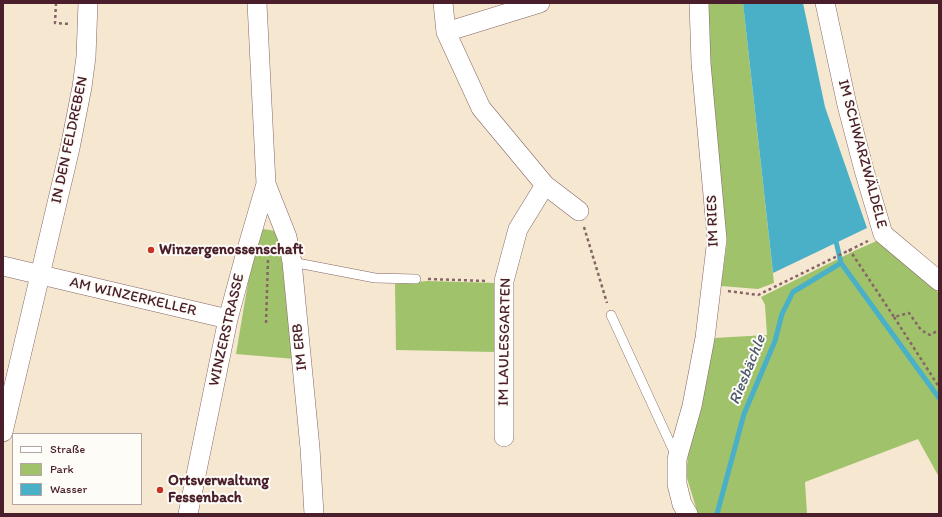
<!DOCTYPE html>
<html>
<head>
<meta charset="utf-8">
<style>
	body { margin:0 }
	#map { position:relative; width:942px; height:517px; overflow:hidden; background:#f5e7d0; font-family:Itim,sans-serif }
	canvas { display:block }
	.frame { position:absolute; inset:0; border:4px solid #4a1f2b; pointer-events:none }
	.legend { position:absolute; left:12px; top:433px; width:130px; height:72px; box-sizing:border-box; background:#fdfcf7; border:1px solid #b5a4a5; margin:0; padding:5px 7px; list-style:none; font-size:12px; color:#4a1f2b }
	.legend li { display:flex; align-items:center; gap:8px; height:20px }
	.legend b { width:20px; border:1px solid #b5a4a5 }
</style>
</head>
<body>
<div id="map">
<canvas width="942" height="517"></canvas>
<div class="frame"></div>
<ul class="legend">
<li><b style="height:5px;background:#fff"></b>Straße</li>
<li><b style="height:11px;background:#a0c26b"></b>Park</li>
<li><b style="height:11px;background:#49b0c8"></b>Wasser</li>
</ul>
</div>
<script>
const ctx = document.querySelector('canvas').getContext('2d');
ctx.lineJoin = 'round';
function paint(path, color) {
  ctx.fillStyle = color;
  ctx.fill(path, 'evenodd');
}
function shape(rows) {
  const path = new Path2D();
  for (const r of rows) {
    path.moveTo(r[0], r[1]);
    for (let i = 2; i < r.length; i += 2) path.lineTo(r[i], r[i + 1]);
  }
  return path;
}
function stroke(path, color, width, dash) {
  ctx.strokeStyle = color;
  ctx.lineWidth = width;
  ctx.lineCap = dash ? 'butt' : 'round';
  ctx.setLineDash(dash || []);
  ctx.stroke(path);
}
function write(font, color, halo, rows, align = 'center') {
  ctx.font = font + ' Itim,sans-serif';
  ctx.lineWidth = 4;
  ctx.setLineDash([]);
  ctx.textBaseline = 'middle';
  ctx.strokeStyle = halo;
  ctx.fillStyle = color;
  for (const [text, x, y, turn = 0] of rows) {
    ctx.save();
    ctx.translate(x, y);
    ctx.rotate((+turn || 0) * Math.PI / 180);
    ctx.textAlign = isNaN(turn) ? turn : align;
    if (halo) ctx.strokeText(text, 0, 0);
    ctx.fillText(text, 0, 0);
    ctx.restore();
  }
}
paint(shape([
	[708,3,743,3,774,283,758,289,721,286,727,242,708,55],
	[263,229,276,231,283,239,295,359,236,354,255,241,258,233],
	[881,239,939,293,939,477,918,439,805,482,807,514,698,514,686,475,690,436,714,338,767,335,765,305,761,297,854,251],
	[427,281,496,283,495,352,396,350,395,284]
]), '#a0c26b');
paint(shape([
	[743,3,803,3,825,107,867,228,773,273]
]), '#49b0c8');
stroke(shape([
	[835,237,841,263,939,398],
	[717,514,744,414,775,341,782,314,793,292,841,263]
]), '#49b0c8', 5);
const service = shape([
	[292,262,375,278,416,279],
	[611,315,676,456]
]);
const minor = shape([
	[443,3,446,32,481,108,545,185,579,211],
	[825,3,847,105,864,170,883,234,939,281],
	[446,32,540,3],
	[266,184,287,237,292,262,310,448,314,514],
	[3,266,228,319],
	[3,432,70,148,82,87,86,57,88,3],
	[504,437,504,281,518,229,545,185],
	[188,514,228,319,245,256,266,184,257,3],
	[688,514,682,504,677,484,677,459,692,406,705,338,717,239,701,63,699,3]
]);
stroke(service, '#866565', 10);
stroke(minor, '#866565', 20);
stroke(shape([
	[56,3,55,23,70,24],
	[584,227,607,303],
	[849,249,894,317,909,313,921,330,930,335,939,330],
	[428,279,487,281],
	[728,291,758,295,868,241],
	[894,317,939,387],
	[266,323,268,259]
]), '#866565', 2.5, [3, 3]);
stroke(service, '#fff', 9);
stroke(minor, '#fff', 19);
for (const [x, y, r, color] of [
	[151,250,4,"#c8321e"],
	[160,490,4,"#c8321e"]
]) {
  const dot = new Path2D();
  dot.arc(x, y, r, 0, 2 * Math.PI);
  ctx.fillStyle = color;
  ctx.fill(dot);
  stroke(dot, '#fdfcf7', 1.5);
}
write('15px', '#4a1f2b', '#fdfcf7', [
	["IN DEN FELDREBEN",70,140,-78],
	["IM SCHWARZWÄLDELE",862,154,75],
	["IM RIES",713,221,-92],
	["AM WINZERKELLER",133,297,13],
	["WINZERSTRASSE",227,330,-77],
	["IM LAULESGARTEN",505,342,-89],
	["IM ERB",300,347,-96]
]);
write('bold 15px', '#4a1f2b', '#fdfcf7', [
	["Winzergenossenschaft",159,250],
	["Ortsverwaltung",168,481],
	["Fessenbach",168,498]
], 'left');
write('italic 16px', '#4a596a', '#fdfcf7', [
	["Riesbächle",748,370,-68]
]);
</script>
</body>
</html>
